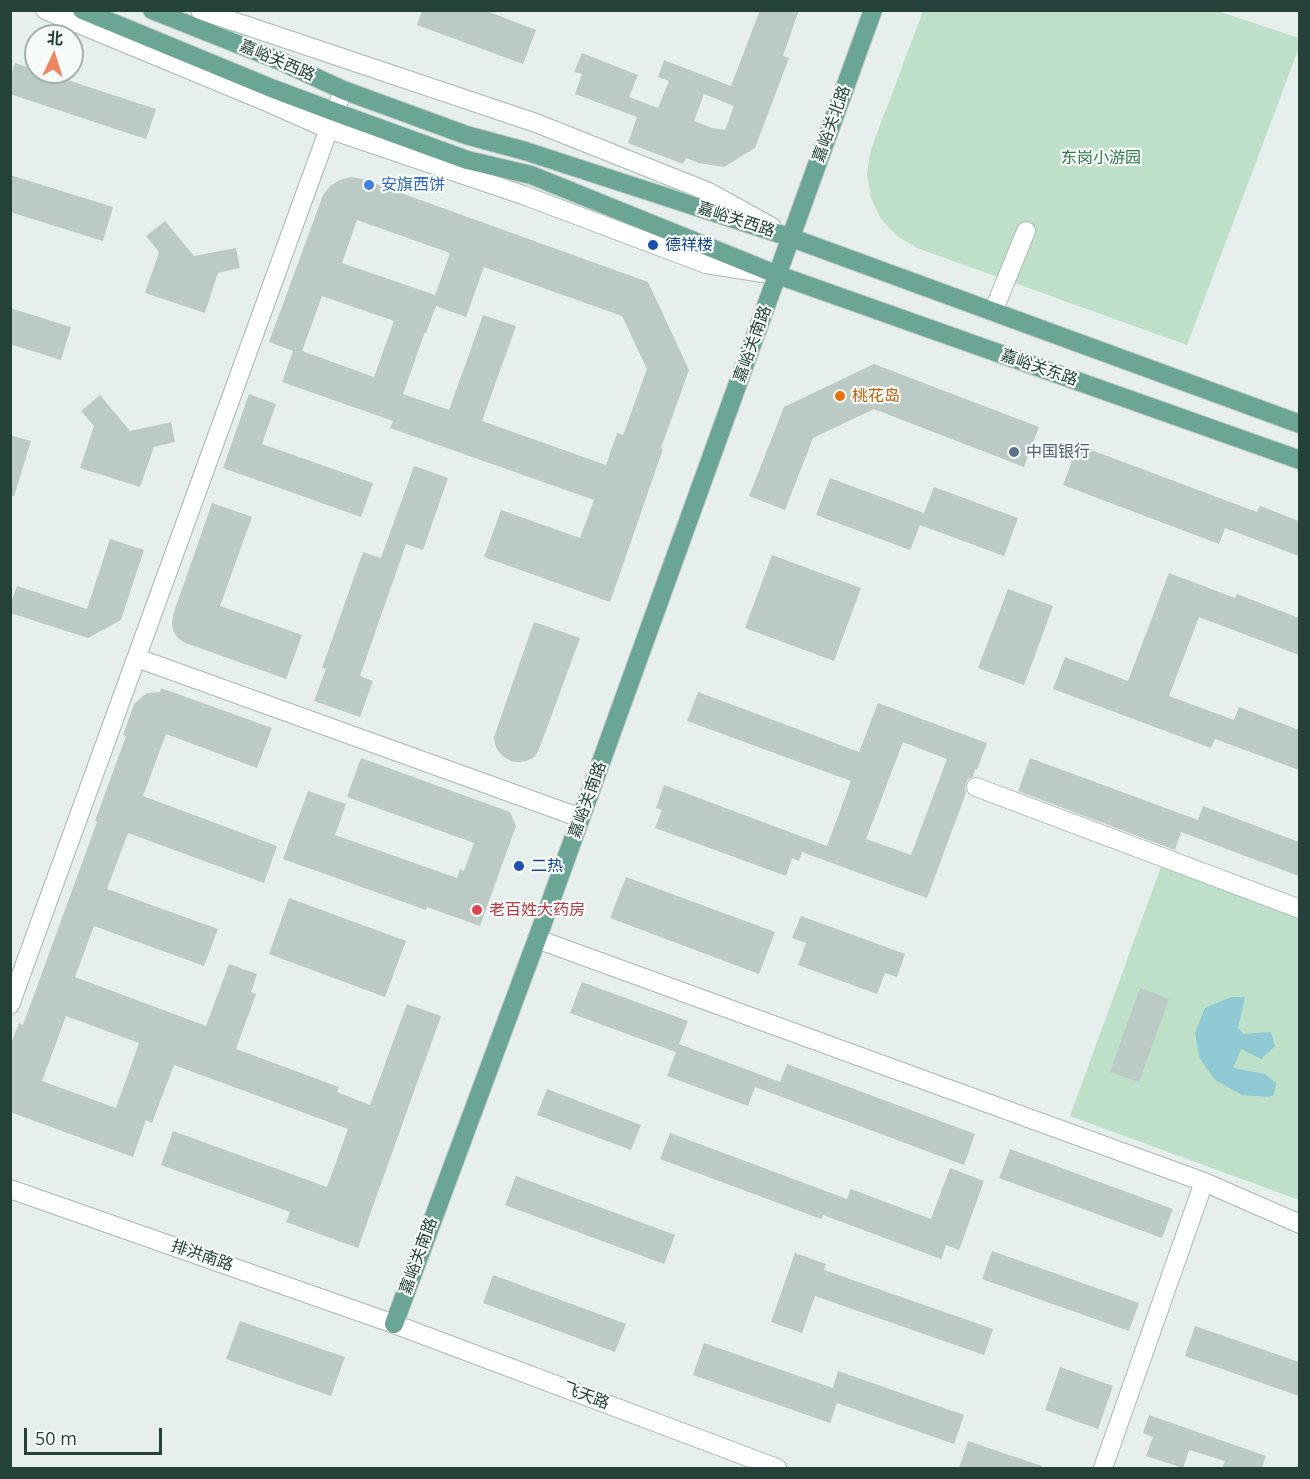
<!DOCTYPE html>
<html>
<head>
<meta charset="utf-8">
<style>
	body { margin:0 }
	#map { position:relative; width:1310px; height:1479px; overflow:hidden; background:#e6efeb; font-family:"Open Sans","Noto Sans SC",sans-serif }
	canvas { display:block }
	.frame { position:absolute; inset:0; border:12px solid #24423a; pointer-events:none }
	.north { position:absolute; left:24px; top:24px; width:60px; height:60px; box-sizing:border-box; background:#f7fbf9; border:2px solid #a3b1ad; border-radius:50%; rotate:4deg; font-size:16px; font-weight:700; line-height:24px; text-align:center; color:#24423a }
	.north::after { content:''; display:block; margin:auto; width:21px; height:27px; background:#f4845f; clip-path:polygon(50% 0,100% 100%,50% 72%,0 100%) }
	.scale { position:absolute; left:24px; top:1428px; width:138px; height:27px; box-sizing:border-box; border:3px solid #24423a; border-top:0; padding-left:8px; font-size:18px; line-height:21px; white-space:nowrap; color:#24423a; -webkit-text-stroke:4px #f7fbf9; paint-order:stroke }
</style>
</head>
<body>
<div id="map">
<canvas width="1310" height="1479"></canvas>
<div class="frame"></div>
<div class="north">北</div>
<div class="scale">50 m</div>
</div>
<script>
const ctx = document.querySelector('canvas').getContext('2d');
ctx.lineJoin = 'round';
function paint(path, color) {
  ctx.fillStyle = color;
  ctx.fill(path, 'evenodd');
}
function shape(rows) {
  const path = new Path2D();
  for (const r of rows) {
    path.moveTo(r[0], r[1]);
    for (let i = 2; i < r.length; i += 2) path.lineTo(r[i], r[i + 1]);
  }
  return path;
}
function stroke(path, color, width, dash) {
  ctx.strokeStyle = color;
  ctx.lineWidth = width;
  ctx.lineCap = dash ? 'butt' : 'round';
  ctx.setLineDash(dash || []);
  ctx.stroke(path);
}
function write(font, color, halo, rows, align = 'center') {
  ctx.font = font + ' "Open Sans","Noto Sans SC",sans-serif';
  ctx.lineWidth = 4.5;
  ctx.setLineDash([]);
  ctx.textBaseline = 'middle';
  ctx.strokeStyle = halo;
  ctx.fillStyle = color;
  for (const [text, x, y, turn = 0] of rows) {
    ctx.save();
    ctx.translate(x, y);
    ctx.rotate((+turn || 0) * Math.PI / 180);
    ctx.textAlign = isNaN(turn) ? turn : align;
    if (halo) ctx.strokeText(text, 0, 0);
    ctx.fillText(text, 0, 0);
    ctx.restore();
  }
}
paint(shape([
	[923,11,1218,11,1299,38,1299,48,1187,345,917,248,897,236,881,219,871,198,867,175,870,152],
	[1162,864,1299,914,1299,1200,1070,1116]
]), '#bfe0c8');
paint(shape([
	[1231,997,1245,997,1238,1028,1244,1034,1271,1032,1275,1046,1261,1059,1241,1049,1233,1068,1265,1074,1276,1083,1274,1095,1269,1097,1242,1095,1215,1080,1200,1059,1195,1033,1205,1008]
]), '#8ec9d4');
paint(shape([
	[422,10,484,10,536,30,523,64,417,25],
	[760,10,799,10,783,56,789,58,755,148,724,167,699,163,686,158,683,164,628,143,637,117,575,94,582,74,574,72,582,53,638,75,629,97,658,108,669,81,658,77,664,60,731,86],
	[704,94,734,106,725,130,712,128,694,121],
	[15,63,36,70,36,72,43,72,156,109,146,139,10,94,10,77],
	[10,175,113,207,103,241,10,212],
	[351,177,362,179,648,282,689,370,661,448,663,449,610,602,484,557,501,510,580,538,594,500,390,428,393,421,282,382,293,351,269,342,323,195,330,186,340,180],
	[357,220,450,253,435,295,342,263],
	[484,267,622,316,647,369,623,435,617,433,606,465,482,421,516,326,483,315,449,410,403,394,425,332,426,333,436,306,466,317],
	[322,296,394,321,374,377,302,351],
	[165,221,194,256,236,248,240,268,218,273,205,313,145,293,159,252,146,236],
	[10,308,71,327,61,360,10,344],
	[874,364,1039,427,1024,467,874,409,813,438,785,510,749,496,784,407],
	[249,394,276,404,262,444,373,483,361,517,223,468],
	[100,395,130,431,171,422,175,442,154,447,140,487,80,468,94,426,81,411],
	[10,435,31,441,14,496,10,496],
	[1078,445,1257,512,1260,506,1299,521,1299,556,1225,528,1219,544,1063,485],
	[414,466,448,478,423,550,406,544,360,676,373,681,360,717,314,701,326,669,322,668,363,552,381,558],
	[830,478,924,513,934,487,1018,518,1004,556,920,525,910,550,816,515],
	[212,503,252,517,220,606,302,635,286,679,183,642,177,637,173,631,172,623,173,615],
	[110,539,144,550,121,620,88,638,10,613,10,606,17,586,87,609],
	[772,555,861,588,834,661,745,628],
	[1169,573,1235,598,1237,594,1299,618,1299,655,1199,617,1169,696,1234,720,1239,707,1299,730,1299,770,1215,739,1211,748,1053,689,1065,657,1128,681],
	[1008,589,1053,606,1024,685,978,668],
	[534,622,580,638,538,752,533,758,526,761,518,762,511,761,504,757,498,751,495,744,494,737],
	[161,688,272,728,257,768,166,734,143,796,277,846,264,883,128,833,107,889,218,929,204,966,94,926,75,977,206,1026,229,964,257,974,251,992,256,994,236,1049,339,1087,337,1092,370,1105,407,1004,441,1016,358,1248,286,1222,290,1212,161,1165,173,1131,327,1187,348,1129,174,1065,152,1123,146,1120,133,1157,10,1112,10,1046,19,1023,23,1025,97,822,95,821,126,736,123,735,134,704,143,696,148,693,160,692],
	[66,1016,139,1043,116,1108,42,1081],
	[698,692,859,752,878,703,987,743,977,770,975,769,973,777,968,779,966,783,965,788,966,793,927,898,802,852,799,861,792,858,786,876,655,828,662,810,656,808,664,785,827,846,851,781,687,721],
	[903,742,947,759,911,855,866,839],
	[361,758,510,812,516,826,480,926,427,907,426,910,283,859,308,791,346,804,335,835,457,878,460,869,464,871,474,843,347,797],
	[1030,758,1198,820,1203,806,1299,842,1299,876,1181,832,1175,850,1018,791],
	[626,877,775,932,759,974,610,918],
	[289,898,406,941,385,997,269,954],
	[801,916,905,954,897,977,885,973,877,994,798,965,806,943,792,938],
	[582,982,688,1021,676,1052,570,1013],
	[1140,988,1169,999,1139,1082,1110,1072],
	[679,1044,780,1082,787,1064,975,1134,964,1165,755,1087,748,1106,667,1076],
	[547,1089,641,1125,631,1150,537,1115],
	[670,1133,847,1199,851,1189,931,1219,950,1168,984,1181,959,1250,946,1245,941,1259,823,1215,821,1219,660,1159],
	[1010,1149,1173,1209,1162,1238,999,1178],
	[516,1176,675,1235,664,1264,505,1205],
	[992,1251,1139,1303,1129,1331,982,1279],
	[795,1253,826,1264,824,1270,993,1329,984,1355,815,1296,802,1333,771,1322],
	[493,1275,626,1324,615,1352,483,1303],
	[240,1321,345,1357,331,1396,226,1359],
	[1195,1326,1299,1362,1299,1396,1185,1356],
	[704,1343,833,1388,838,1371,964,1415,954,1444,837,1403,830,1423,693,1375],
	[1060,1367,1113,1386,1098,1429,1045,1410],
	[1149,1415,1266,1456,1262,1468,1222,1468,1225,1461,1189,1450,1183,1468,1146,1456,1153,1437,1143,1433],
	[968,1441,1042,1466,1042,1468,959,1468]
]), '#bbcac4');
const minor = shape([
	[45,10,267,102,328,129,523,195,706,264,763,273],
	[200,10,536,123,709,192,772,227],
	[993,312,1026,231],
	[137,658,581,818],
	[976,787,1300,909],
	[537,939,1204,1182,1103,1468],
	[10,1005,343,90],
	[1204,1182,1300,1224],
	[10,1189,394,1324,777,1468]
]);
const major = shape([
	[82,10,271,88,335,112,467,160,531,175,778,275,1300,460],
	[152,10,280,61,343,90,466,135,525,151,792,238,1300,424],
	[394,1324,537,939,873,10]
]);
stroke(minor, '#a8b8b2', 20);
stroke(major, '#c2cac8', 20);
stroke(minor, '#fff', 18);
stroke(major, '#6aa596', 18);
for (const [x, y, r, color] of [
	[369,185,6,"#3f7fe0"],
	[653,245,6,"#1a4fb4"],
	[840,396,6,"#e8710a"],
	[1014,452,6,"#5c6f8a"],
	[519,866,6,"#1a4fb4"],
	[477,910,6,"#e0444e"]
]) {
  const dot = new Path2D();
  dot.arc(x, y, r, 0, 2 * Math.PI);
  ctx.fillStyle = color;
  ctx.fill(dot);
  stroke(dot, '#f7fbf9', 2);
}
write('16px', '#24423a', '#f7fbf9', [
	["嘉峪关西路",277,61,23],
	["嘉峪关北路",832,124,-70],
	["嘉峪关西路",736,220,18],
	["嘉峪关南路",753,344,-70],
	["嘉峪关东路",1039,368,19],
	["嘉峪关南路",588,800,-70],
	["排洪南路",202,1256,19],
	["嘉峪关南路",419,1256,-70],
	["飞天路",586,1396,21]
]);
write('16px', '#2d7a4b', '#f7fbf9', [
	["东岗小游园",1101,158]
]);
write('16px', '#366cbe', '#f7fbf9', [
	["安旗西饼",381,185]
], 'left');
write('16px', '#164399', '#f7fbf9', [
	["德祥楼",665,245],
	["二热",531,866]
], 'left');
write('16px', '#c56008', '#f7fbf9', [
	["桃花岛",852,396]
], 'left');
write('16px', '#4e5e75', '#f7fbf9', [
	["中国银行",1026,452]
], 'left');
write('16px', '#be3a42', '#f7fbf9', [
	["老百姓大药房",489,910]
], 'left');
</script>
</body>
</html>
